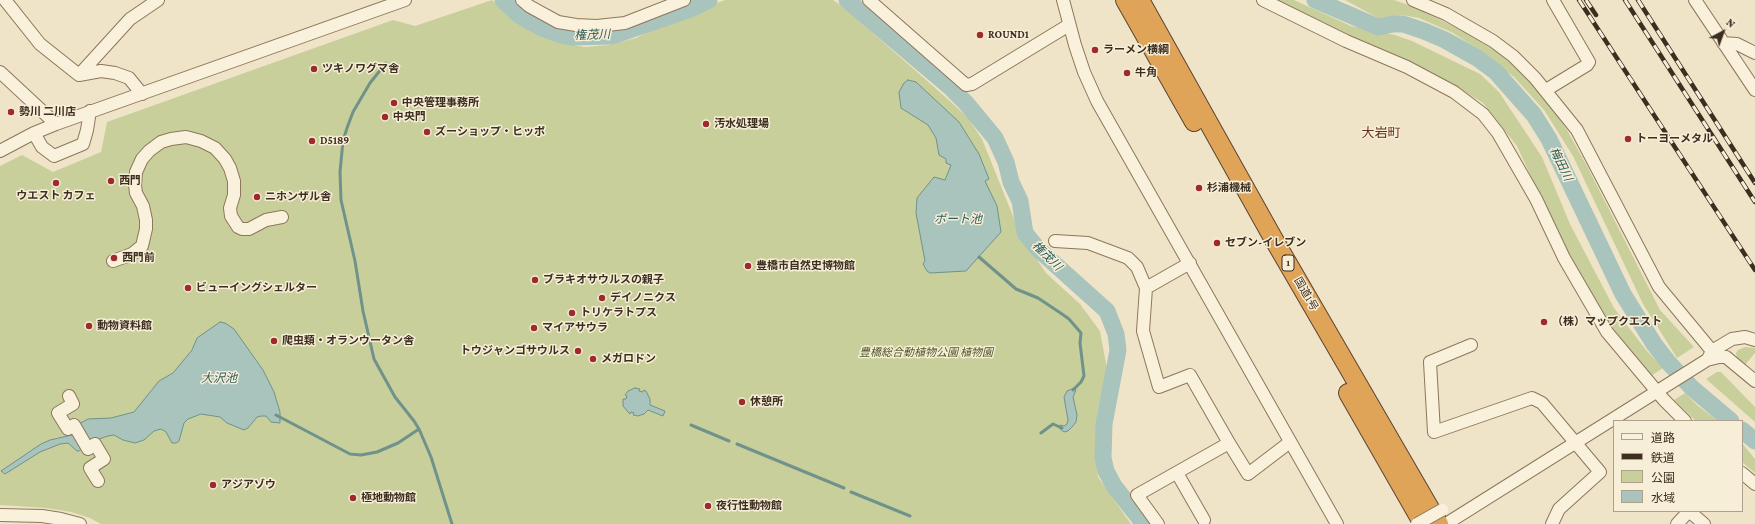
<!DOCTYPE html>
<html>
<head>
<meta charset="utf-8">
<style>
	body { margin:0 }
	#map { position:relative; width:1755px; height:524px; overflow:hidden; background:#f0e4c8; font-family:"Crimson Pro","Noto Sans JP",serif }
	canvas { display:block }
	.legend { position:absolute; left:1613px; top:420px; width:130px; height:92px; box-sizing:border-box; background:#f7eed8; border:1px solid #ada18e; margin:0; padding:5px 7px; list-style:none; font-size:12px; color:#3d2e20 }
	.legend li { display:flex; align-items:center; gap:8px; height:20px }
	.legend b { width:20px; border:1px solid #ada18e }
	.north { position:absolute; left:1703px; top:12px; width:40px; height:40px; -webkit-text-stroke:3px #f7eed8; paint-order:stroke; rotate:41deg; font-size:11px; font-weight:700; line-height:16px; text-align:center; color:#3d2e20 }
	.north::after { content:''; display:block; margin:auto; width:14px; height:18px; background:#3d2e20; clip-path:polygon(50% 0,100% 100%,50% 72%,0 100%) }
</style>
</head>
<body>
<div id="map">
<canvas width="1755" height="524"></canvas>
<ul class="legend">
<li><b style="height:5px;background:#faf1dc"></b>道路</li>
<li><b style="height:5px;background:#3d2e20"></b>鉄道</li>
<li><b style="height:11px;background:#c9cf9b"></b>公園</li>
<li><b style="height:11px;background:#a9c4bc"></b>水域</li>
</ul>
<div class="north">N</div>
</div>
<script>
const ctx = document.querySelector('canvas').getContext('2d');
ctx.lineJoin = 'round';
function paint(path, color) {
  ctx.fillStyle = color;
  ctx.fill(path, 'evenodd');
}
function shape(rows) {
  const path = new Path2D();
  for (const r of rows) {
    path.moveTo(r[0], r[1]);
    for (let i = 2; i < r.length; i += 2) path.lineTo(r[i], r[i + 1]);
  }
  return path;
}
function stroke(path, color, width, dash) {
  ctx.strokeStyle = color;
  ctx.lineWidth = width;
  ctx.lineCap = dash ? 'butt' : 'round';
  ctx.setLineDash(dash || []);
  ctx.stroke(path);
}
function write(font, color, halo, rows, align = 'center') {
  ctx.font = font + ' "Crimson Pro","Noto Sans JP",serif';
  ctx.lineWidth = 3;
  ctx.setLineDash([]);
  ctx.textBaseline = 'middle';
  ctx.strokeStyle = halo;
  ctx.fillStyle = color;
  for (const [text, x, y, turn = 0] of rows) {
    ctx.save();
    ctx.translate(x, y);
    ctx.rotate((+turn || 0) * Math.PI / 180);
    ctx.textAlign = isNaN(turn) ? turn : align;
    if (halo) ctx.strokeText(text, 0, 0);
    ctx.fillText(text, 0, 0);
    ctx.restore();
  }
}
paint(shape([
	[492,0,517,21,534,31,567,44,585,47,608,45,636,38,685,14,725,0,833,0,842,6,950,101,968,118,982,139,1021,236,1046,273,1080,304,1100,331,1107,369,1098,410,1095,448,1098,477,1131,524,101,524,90,518,71,512,46,508,0,505,0,166,22,155,53,172,101,152,107,122,393,20,415,26],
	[1264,0,1294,0,1351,26,1395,35,1412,41,1480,74,1499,92,1542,157,1570,224,1614,308,1646,350,1663,368,1651,376,1613,328,1590,294,1547,211,1517,146,1483,103,1452,84],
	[1345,0,1394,0,1412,6,1461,30,1499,53,1530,80,1546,99,1567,130,1587,166,1660,310,1694,347,1677,358,1643,304,1573,156,1544,110,1514,77,1479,50,1453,33,1419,18,1402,15,1380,19],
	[1745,347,1755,348,1755,353,1745,365,1737,359,1736,353,1738,350],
	[1717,372,1721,372,1755,407,1755,422,1706,379],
	[1685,393,1698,406,1718,421,1696,421,1674,400],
	[1742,443,1755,459,1755,473,1742,462]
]), '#c9cf9b');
const water = shape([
	[908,80,916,82,959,122,979,154,989,179,985,181,997,206,1001,232,966,271,930,273,927,271,923,264,925,261,916,213,917,198,934,177,945,180,951,165,946,163,946,159,939,155,936,138,928,125,901,108,899,92,904,83,908,80],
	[220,322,225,323,234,329,263,370,274,392,280,412,280,423,271,422,266,416,261,416,257,417,248,428,244,430,227,423,220,417,201,414,188,419,184,423,179,441,176,443,172,443,166,432,161,429,154,431,144,440,135,443,123,440,114,435,108,436,88,443,79,451,77,451,68,443,60,444,40,452,5,474,1,471,41,444,50,440,72,435,71,430,77,425,88,419,111,418,134,412,159,381,173,373,192,350,197,338,220,322],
	[635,388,640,389,639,391,643,392,644,390,646,391,650,399,650,405,665,411,663,416,648,410,644,414,638,416,633,415,634,413,631,412,630,414,628,412,623,406,623,399,626,399,627,396,625,395,628,391,635,388],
	[1074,388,1076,390,1073,397,1077,415,1076,422,1072,427,1068,431,1064,432,1059,428,1060,425,1064,426,1067,424,1068,420,1064,397,1067,391,1074,388]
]);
paint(water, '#a9c4bc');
stroke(water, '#6f938a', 1);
stroke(shape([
	[386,63,370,83,353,112,347,128,343,141,340,172,341,200,355,261,363,311,374,359,395,397,414,421,419,429,431,457,452,524],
	[979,257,1016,289,1038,298,1062,314,1069,319,1081,333,1080,343,1084,376,1081,382,1073,390],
	[276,415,350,454,361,455,377,452,398,443,419,429],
	[691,425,729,441],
	[1041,433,1053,424,1062,428],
	[737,444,844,488],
	[851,492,910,516]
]), '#6f938a', 3);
stroke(shape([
	[503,0,519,15,542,28,561,35,573,37,612,36,691,9,709,0],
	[847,0,950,87,966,103,995,138,1006,162,1011,182,1020,201,1025,233,1038,249,1107,311,1116,334,1118,350,1104,424,1103,458,1106,471,1114,486,1144,524],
	[1315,0,1378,27,1393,24,1403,24,1424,31,1445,40,1477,58,1496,72,1534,115,1549,139,1623,294,1654,344,1668,362,1692,388,1731,421],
	[1742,430,1755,441]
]), '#a9c4bc', 17);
const minor = shape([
	[5,0,40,44,79,75],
	[522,0,529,6,558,22,576,25,597,26,625,23,684,0],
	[869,0,966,85,972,84,1069,25],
	[1063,0,1075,45,1084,72,1097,101,1337,524],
	[1263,0,1346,41,1407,67,1454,92,1483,114,1498,133,1536,199,1564,258,1607,332,1664,400,1685,421],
	[1413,0,1446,14,1493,41,1513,56,1535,78,1577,130,1659,287,1712,351],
	[1695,0,1755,90],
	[1723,43,1737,44,1755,53],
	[0,72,56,124],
	[79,75,130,19,158,0],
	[79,75,101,71,115,73,129,78,142,94],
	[1546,90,1587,65,1589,62,1553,0],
	[34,133,42,147,54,156,83,144,87,130,90,111],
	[0,151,34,133,56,124,405,0],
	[1055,241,1088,243,1128,258,1137,267,1146,288],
	[113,261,132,254,142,246,146,229,146,220,143,206,136,193,135,185,136,172,142,159,149,151,161,142,171,139,186,137,201,141,215,148,225,159,230,168,234,181,234,195,230,208,231,216,238,227,242,229,249,229,266,220,282,217],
	[1471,345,1430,362,1434,432,1532,398,1542,403,1600,472,1559,509,1552,524],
	[1709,357,1712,351,1732,339,1745,337,1755,340],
	[69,396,73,404,58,413,68,429,74,425,88,449,95,444,104,459,90,468,98,481],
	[1229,443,1248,474,1290,442],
	[1177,473,1204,520],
	[1742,473,1755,484],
	[1689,511,1704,524],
	[0,515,42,516,61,519,80,524],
	[1158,524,1137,495,1229,443,1190,375,1159,387,1143,331,1146,288,1190,263],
	[1446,524,1707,360,1719,357,1726,357,1755,381],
	[1677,524,1689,511]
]);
const highway = shape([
	[1125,0,1194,122],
	[1140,0,1273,238,1439,524],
	[1348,393,1423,524]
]);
stroke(minor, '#8d765c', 14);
stroke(highway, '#5b4430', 20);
stroke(minor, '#faf1dc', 12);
stroke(highway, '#e0a458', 18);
const rail = shape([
	[1579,0,1755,270],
	[1586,0,1596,15],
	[1625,0,1755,202],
	[1638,0,1755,183]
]);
stroke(rail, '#3d2e20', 4.5);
stroke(rail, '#f7eed8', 3, [9]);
const minorBridge = shape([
	[1417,524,1442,510]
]);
stroke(minorBridge, '#8d765c', 14, []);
stroke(minorBridge, '#faf1dc', 12);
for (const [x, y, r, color] of [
	[980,35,4,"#9e2a2b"],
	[1095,50,4,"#9e2a2b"],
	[314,69,4,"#9e2a2b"],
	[1127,73,4,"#9e2a2b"],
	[394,103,4,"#9e2a2b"],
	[11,112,4,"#9e2a2b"],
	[385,117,4,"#9e2a2b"],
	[706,124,4,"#9e2a2b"],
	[427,132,4,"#9e2a2b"],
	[1628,139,4,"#9e2a2b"],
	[312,141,4,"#9e2a2b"],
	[111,181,4,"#9e2a2b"],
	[56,183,4,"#9e2a2b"],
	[1199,188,4,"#9e2a2b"],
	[257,197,4,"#9e2a2b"],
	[1217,243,4,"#9e2a2b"],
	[114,258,4,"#9e2a2b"],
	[748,266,4,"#9e2a2b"],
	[535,280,4,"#9e2a2b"],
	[188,288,4,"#9e2a2b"],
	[602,298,4,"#9e2a2b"],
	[572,313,4,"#9e2a2b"],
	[1544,322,4,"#9e2a2b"],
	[89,326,4,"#9e2a2b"],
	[534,328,4,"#9e2a2b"],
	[274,341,4,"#9e2a2b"],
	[578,351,4,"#9e2a2b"],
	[593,359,4,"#9e2a2b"],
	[742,402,4,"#9e2a2b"],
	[213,485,4,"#9e2a2b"],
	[353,498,4,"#9e2a2b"],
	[708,506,4,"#9e2a2b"]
]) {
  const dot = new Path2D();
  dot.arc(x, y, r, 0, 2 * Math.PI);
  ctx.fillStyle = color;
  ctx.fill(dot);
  stroke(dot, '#f7eed8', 1.5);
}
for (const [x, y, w] of [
	[1288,263,12]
]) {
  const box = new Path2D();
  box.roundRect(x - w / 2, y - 8, w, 16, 3);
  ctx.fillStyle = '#f7eed8';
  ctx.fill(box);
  stroke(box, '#3d2e20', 1);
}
write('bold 10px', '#3d2e20', null, [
	["1",1288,263]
]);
write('bold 11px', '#3d2e20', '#f7eed8', [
	["ROUND1",988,35],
	["ラーメン横綱",1103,50],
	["ツキノワグマ舎",322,69],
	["牛角",1135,73],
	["中央管理事務所",402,103],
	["勢川 二川店",19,112],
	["中央門",393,117],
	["汚水処理場",714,124],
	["ズーショップ・ヒッポ",435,132],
	["トーヨーメタル",1636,139],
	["D5189",320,141],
	["西門",119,181],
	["杉浦機械",1207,188],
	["ウエスト カフェ",56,196,"center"],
	["ニホンザル舎",265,197],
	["セブン-イレブン",1225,243],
	["西門前",122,258],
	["豊橋市自然史博物館",756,266],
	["ブラキオサウルスの親子",543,280],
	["ビューイングシェルター",196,288],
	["デイノニクス",610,298],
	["トリケラトプス",580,313],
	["（株）マップクエスト",1552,322],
	["動物資料館",97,326],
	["マイアサウラ",542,328],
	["爬虫類・オランウータン舎",282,341],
	["トウジャンゴサウルス",570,351,"right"],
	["メガロドン",601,359],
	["休憩所",750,402],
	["アジアゾウ",221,485],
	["極地動物館",361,498],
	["夜行性動物館",716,506]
], 'left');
write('11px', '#3d2e20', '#f7eed8', [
	["国道1号",1306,294,60]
]);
write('italic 11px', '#4d5a26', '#f7eed8', [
	["豊橋総合動植物公園 植物園",926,353]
]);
write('italic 12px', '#2f5d5a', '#f7eed8', [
	["権茂川",592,35,-2],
	["梅田川",1561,164,64],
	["ボート池",958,219],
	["権茂川",1047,256,45],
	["大沢池",219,378]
]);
write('13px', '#6b2e1e', '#f7eed8', [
	["大岩町",1381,133]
]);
</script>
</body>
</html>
